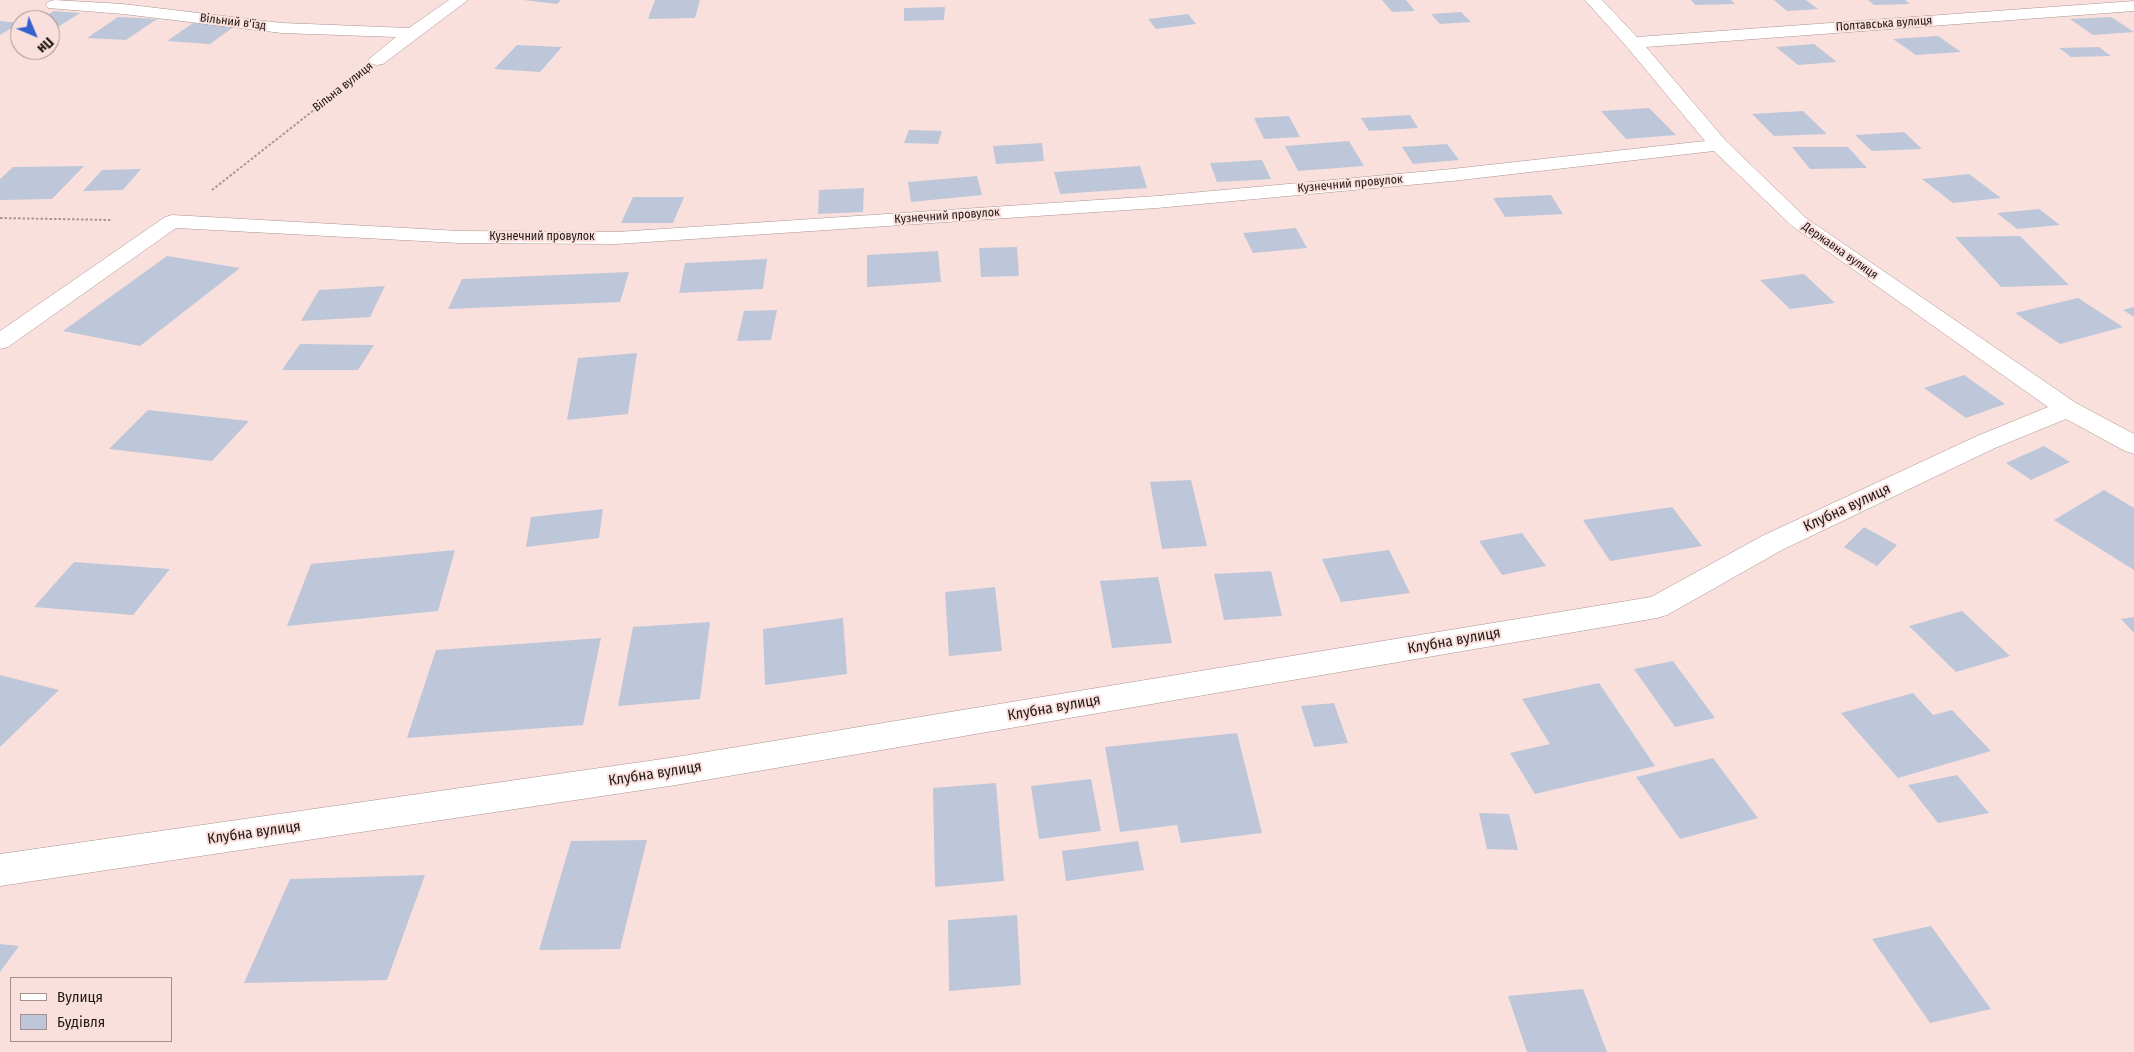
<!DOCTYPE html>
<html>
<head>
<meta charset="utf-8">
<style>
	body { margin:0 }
	#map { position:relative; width:2134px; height:1052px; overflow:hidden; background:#fae0dd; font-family:"Fira Sans Condensed",sans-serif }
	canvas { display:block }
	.legend { position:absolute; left:10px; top:977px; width:162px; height:65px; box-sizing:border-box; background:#fae0dd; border:1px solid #a3908e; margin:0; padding:6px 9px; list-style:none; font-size:15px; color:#211817 }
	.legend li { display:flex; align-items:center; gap:10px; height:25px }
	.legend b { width:25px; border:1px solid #a3908e }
	.north { position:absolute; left:10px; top:10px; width:50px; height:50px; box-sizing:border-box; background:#fae0dd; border:1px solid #a3908e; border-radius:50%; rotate:135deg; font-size:14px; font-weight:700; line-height:20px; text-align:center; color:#211817 }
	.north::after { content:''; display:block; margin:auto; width:18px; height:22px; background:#3361d0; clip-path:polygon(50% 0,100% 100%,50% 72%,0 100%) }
</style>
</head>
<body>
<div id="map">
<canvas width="2134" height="1052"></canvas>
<ul class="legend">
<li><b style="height:6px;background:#fff"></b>Вулиця</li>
<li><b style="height:14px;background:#bdc7d9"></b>Будівля</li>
</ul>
<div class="north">Пн</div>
</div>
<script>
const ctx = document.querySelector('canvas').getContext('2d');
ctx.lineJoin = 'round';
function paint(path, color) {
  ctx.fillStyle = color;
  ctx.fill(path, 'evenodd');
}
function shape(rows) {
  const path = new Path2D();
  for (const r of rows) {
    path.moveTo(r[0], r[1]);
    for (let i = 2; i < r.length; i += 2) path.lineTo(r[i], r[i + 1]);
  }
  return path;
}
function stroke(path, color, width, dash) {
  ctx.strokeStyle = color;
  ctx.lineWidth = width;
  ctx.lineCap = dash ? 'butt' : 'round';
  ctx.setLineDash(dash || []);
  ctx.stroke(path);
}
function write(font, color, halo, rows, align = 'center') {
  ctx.font = font + ' "Fira Sans Condensed",sans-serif';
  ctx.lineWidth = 4;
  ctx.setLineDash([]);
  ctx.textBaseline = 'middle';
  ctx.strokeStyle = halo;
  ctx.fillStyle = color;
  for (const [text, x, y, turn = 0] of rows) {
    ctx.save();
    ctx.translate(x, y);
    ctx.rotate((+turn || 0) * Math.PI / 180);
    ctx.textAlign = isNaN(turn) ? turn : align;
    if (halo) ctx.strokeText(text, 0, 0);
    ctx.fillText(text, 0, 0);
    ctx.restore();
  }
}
paint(shape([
	[523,0,561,0,557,4],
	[655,0,700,0,695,18,648,19],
	[1382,0,1406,0,1415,11,1392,12],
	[1691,0,1731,0,1735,4,1695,5],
	[1774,0,1806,0,1818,9,1787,11],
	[1868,0,1905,0,1910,4,1874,5],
	[945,7,944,20,904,21,904,8],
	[54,11,80,13,53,30,50,30,50,20,39,20],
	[1461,12,1471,22,1440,24,1431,14],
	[1188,14,1196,24,1156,29,1148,19],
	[118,17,157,19,126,40,87,38],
	[2111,17,2134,32,2093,35,2070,19],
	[0,21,20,23,0,35],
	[193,23,235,26,210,44,167,41],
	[1938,36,1961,52,1916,55,1893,39],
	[1814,44,1837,62,1798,65,1776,47],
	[517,45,562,47,540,72,494,69],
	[2099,47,2111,56,2071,57,2059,48],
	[1649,108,1676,135,1626,139,1601,111],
	[1803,111,1827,134,1774,136,1752,114],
	[1410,115,1418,128,1369,131,1361,118],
	[1289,116,1300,137,1264,139,1254,118],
	[909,130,942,131,938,144,904,143],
	[1904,132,1922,149,1872,151,1855,135],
	[1349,141,1364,166,1298,171,1285,146],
	[1042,143,1044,161,996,164,993,146],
	[1447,144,1459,160,1413,164,1402,147],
	[1792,147,1848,147,1867,168,1810,169],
	[1262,160,1271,179,1217,182,1210,163],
	[84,166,52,199,0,200,0,179,13,167],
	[1140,166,1147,188,1060,194,1054,172],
	[141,169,123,190,83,191,102,170],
	[1969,174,2001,198,1953,203,1922,179],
	[977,176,982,195,911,202,908,182],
	[864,188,863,212,818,214,819,190],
	[1551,195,1563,214,1505,217,1493,198],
	[633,197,684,197,673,223,621,223],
	[2039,209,2060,225,2017,229,1997,213],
	[1296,228,1307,248,1253,253,1243,233],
	[2020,236,2069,285,2001,287,1955,237],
	[1017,247,1019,276,981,277,979,248],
	[938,251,941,282,867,287,867,255],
	[167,256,240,268,140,346,63,331],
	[767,259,763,289,679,293,685,263],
	[629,272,620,302,448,309,462,279],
	[1804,274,1835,303,1790,309,1760,280],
	[385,286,370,317,301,321,319,290],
	[2078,298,2123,327,2060,344,2015,313],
	[2134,307,2134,317,2123,310],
	[777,310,771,340,737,341,744,311],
	[300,344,374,345,358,370,282,370],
	[637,353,628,414,567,420,578,358],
	[1964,375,2005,404,1966,418,1924,388],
	[148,410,249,421,212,461,109,449],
	[2044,446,2070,462,2031,480,2006,463],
	[1191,480,1207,546,1162,549,1150,482],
	[2104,490,2134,508,2134,570,2054,520],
	[1672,507,1702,546,1610,561,1583,520],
	[603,509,599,538,526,547,531,517],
	[1864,527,1897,545,1877,566,1844,547],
	[1522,533,1546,566,1502,575,1479,541],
	[455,550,438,611,287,626,311,564],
	[1389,550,1410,593,1341,602,1322,559],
	[74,562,170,569,133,615,34,607],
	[1271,571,1282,616,1224,620,1214,574],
	[1158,577,1172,643,1112,648,1100,581],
	[995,587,1002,651,949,656,945,592],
	[1962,611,2010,656,1956,672,1909,626],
	[2134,617,2134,633,2121,619],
	[843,618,847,674,765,685,763,629],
	[710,622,700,699,618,706,633,627],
	[601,638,583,725,407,738,436,650],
	[1673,661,1715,718,1675,727,1634,669],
	[0,675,59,690,0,747],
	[1599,683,1655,766,1535,794,1510,753,1550,744,1522,699],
	[1913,693,1933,715,1952,710,1991,751,1898,778,1841,713],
	[1334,703,1348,743,1314,747,1301,706],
	[1237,733,1262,833,1181,843,1177,825,1120,832,1105,747],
	[1713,758,1758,818,1680,839,1636,777],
	[1957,775,1989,813,1938,823,1908,785],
	[1091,779,1101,831,1039,839,1031,786],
	[996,783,1004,881,935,887,933,788],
	[1479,813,1509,814,1518,850,1487,849],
	[647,840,620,949,539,950,571,841],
	[1138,841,1144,870,1066,881,1062,851],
	[425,875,387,980,244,983,290,879],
	[1017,915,1021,985,949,991,948,920],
	[1931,926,1991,1009,1930,1023,1872,939],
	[0,944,19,946,0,972],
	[1583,989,1607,1052,1527,1052,1508,996]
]), '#bdc7d9');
const street = shape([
	[54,0,123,4,282,23,409,28,449,0,468,0,383,64,377,65,371,64,368,60,396,37,282,33,123,14,48,8,46,5,48,2,54,0],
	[1585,0,1602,0,1637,37,2134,1,2134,11,1646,47,1726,141,1806,218,2076,403,2134,434,2134,454,2125,451,2066,419,1995,448,1782,550,1667,615,1657,618,676,785,0,886,0,854,676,757,1651,597,1762,536,1977,436,2048,407,1792,226,1714,151,1452,181,1157,208,617,244,459,243,176,228,8,347,0,349,0,331,165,217,172,215,459,231,617,232,1157,196,1452,169,1705,141,1627,47,1585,0]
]);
stroke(street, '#aa9390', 1);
stroke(shape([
	[212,190,351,81],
	[0,218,112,220]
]), '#a99593', 2, [2.5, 2]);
paint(street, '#fff');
write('12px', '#211817', '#fae0dd', [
	["Вільний в'їзд",233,22,7],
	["Полтавська вулиця",1884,24,-4],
	["Вільна вулиця",343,87,-38],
	["Кузнечний провулок",1350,184,-5],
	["Кузнечний провулок",947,216,-4],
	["Кузнечний провулок",542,237],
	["Державна вулиця",1840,251,35]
]);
write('15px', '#211817', '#fae0dd', [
	["Клубна вулиця",1847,508,-25],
	["Клубна вулиця",1454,641,-10],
	["Клубна вулиця",1054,708,-10],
	["Клубна вулиця",655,774,-9],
	["Клубна вулиця",254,833,-8]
]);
</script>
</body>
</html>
